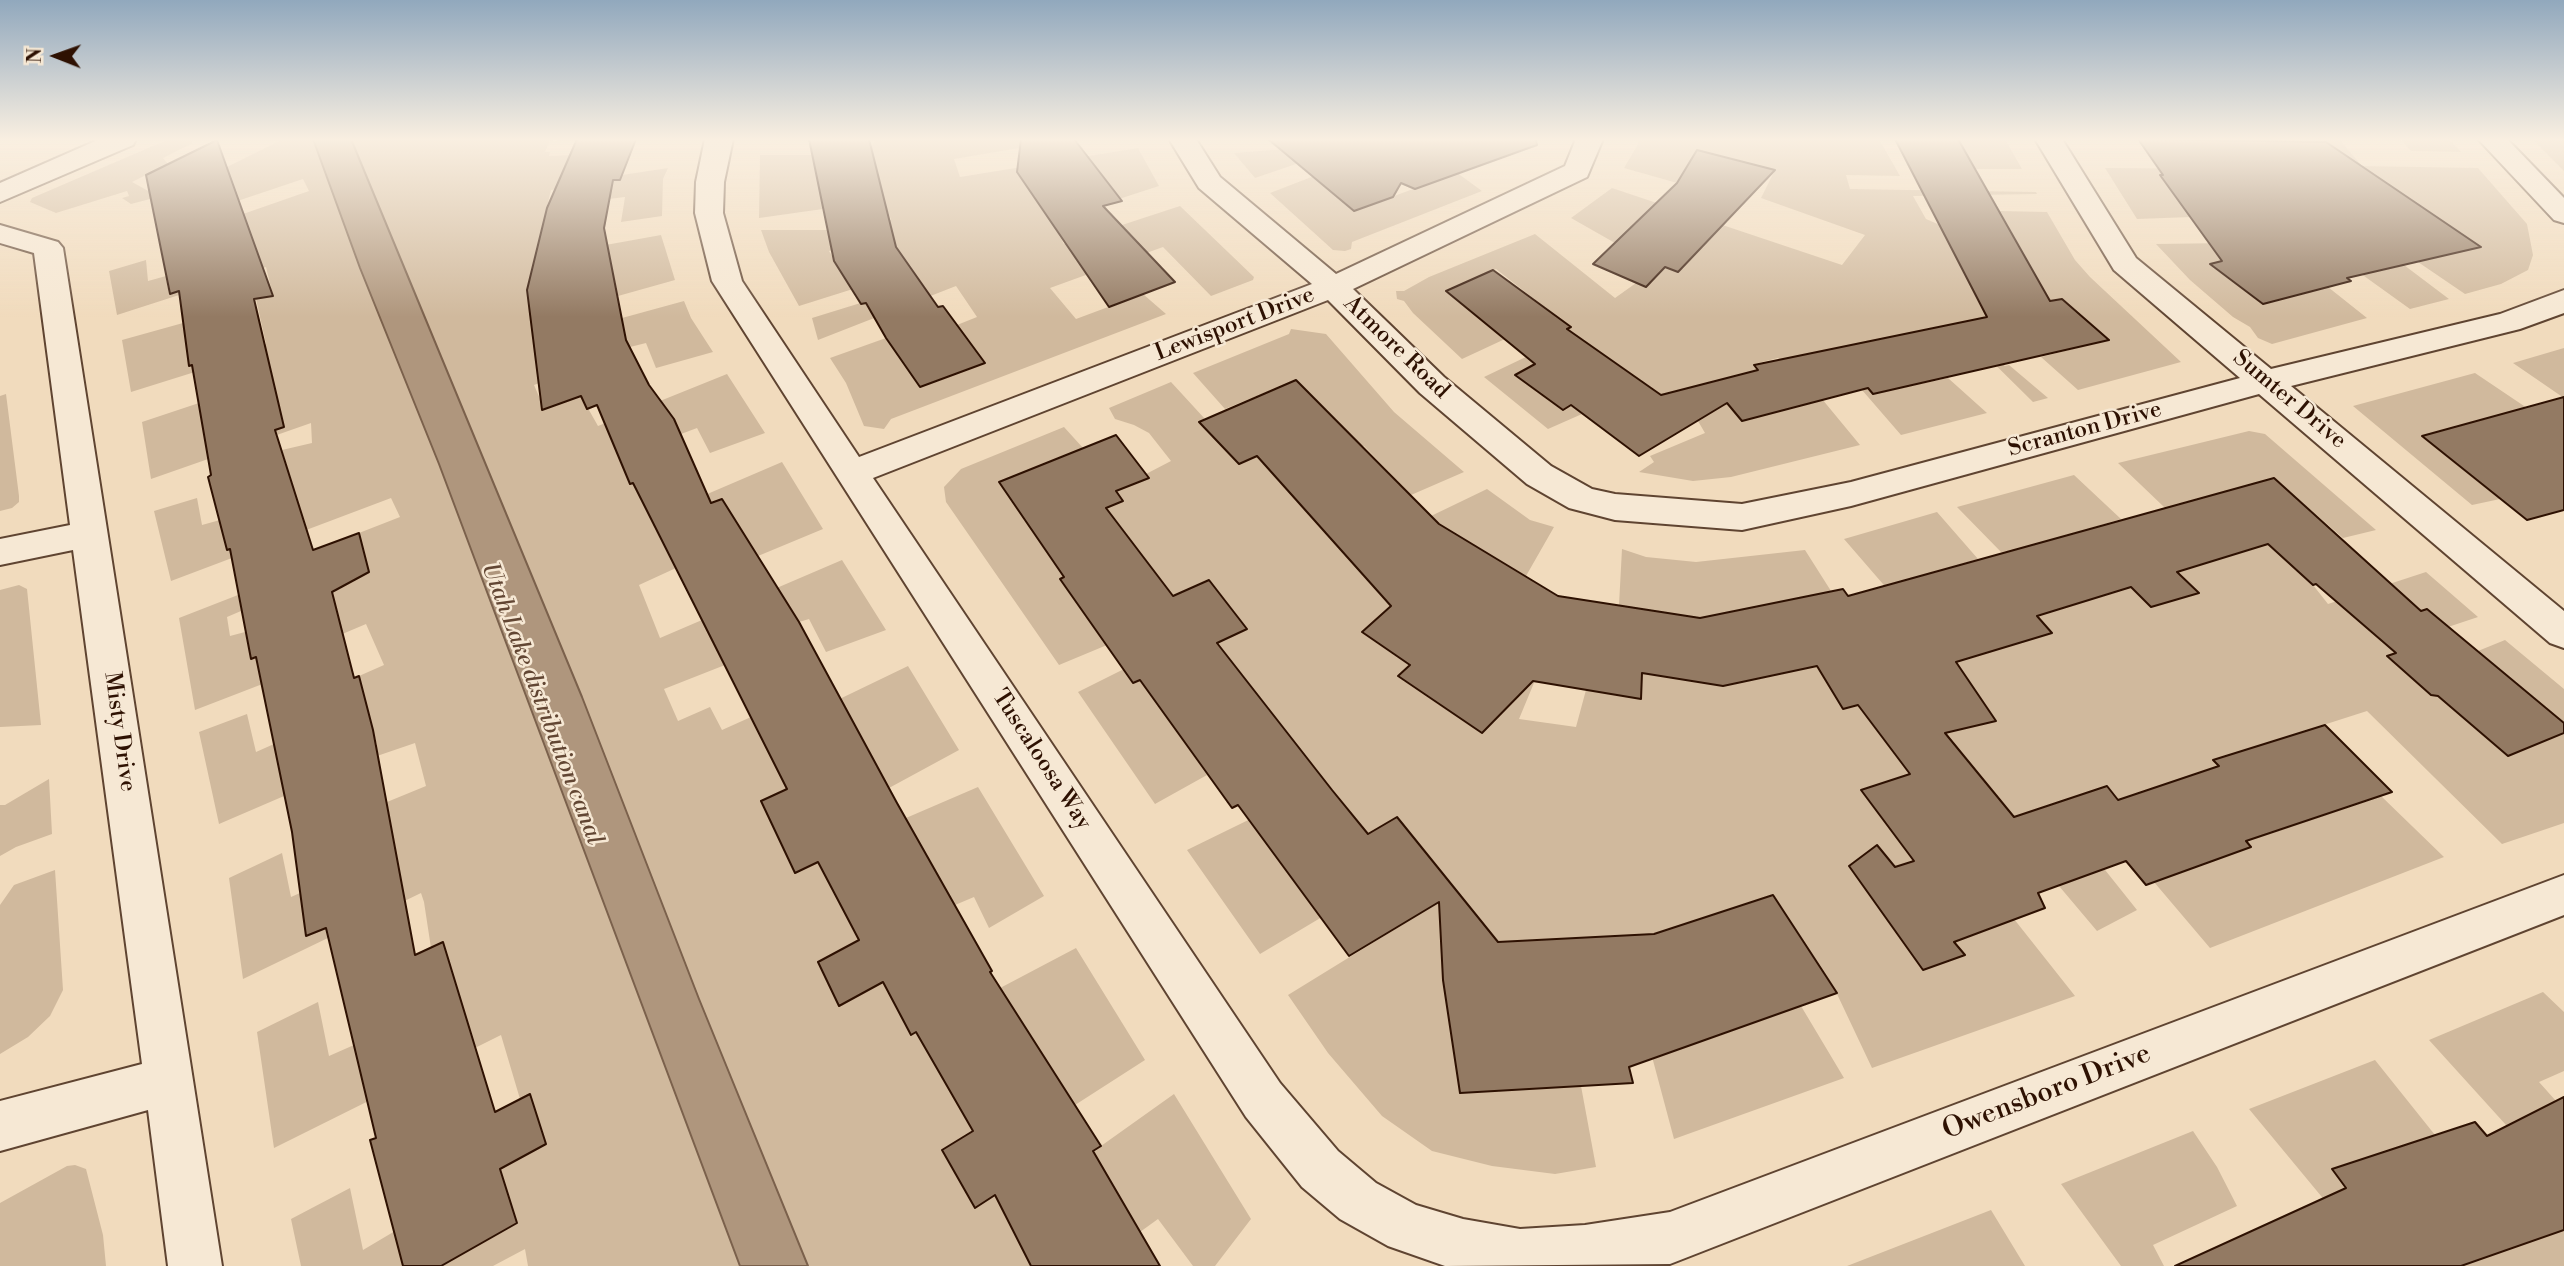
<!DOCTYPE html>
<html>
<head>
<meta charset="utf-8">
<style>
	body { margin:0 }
	#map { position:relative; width:2564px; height:1266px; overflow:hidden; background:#f1dbbd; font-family:"Libre Bodoni",serif }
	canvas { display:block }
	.north { position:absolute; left:21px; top:21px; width:70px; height:70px; -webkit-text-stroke:5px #f6e8d4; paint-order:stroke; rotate:271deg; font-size:19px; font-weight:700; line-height:28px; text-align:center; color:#2e1102 }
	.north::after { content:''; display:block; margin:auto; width:24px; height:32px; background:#2e1102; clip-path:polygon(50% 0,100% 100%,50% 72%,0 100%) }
</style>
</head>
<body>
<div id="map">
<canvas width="2564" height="1266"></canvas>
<div class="north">N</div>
</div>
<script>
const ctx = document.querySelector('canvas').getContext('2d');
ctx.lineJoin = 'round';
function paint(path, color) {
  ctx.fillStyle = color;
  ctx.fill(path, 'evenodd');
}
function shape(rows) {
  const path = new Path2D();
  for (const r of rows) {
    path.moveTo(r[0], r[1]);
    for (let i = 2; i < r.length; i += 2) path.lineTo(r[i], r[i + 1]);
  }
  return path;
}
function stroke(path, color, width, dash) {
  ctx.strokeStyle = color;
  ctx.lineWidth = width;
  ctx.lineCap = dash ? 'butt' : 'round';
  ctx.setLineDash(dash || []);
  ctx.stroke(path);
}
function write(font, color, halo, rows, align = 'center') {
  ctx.font = font + ' "Libre Bodoni",serif';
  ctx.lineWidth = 5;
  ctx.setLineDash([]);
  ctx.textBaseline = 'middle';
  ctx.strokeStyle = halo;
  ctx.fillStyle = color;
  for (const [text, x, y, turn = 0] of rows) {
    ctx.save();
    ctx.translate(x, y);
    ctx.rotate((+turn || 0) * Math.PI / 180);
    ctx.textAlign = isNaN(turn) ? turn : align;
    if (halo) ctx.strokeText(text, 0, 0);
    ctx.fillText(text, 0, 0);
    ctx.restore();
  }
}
paint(shape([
	[169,139,190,139,193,143,163,158,168,164,132,182,163,199,283,139,570,139,550,141,545,152,550,152,549,156,570,155,567,182,620,180,622,175,668,168,663,179,662,216,621,222,625,197,609,199,611,183,551,190,536,253,600,246,661,235,675,280,618,296,609,253,623,325,622,318,684,301,691,318,713,352,656,368,646,343,630,347,622,333,570,372,534,385,544,408,581,396,598,426,727,374,765,433,710,453,697,428,681,434,670,413,609,433,630,484,639,481,647,498,701,479,705,495,782,462,823,529,758,556,722,499,655,525,676,568,639,585,660,638,842,560,886,630,826,652,809,619,799,622,785,599,708,631,725,665,664,689,678,721,710,707,722,730,751,717,765,735,908,666,959,750,889,788,848,714,789,787,761,802,795,873,906,818,978,787,1044,896,989,928,974,897,955,905,925,853,837,898,859,940,818,962,839,1006,883,982,911,1035,1076,948,1145,1060,1075,1105,1008,1000,927,1050,973,1131,942,1151,975,1208,997,1193,1101,1146,1174,1094,1251,1219,1215,1266,1193,1266,1158,1219,1140,1232,1114,1188,1022,1247,1031,1266,528,1266,525,1249,493,1266,441,1266,516,1224,500,1169,546,1144,530,1094,520,1099,501,1035,274,1148,257,1032,318,1002,329,1056,354,1045,431,948,424,902,421,893,243,979,229,878,282,853,291,897,300,893,306,936,404,896,387,802,426,786,415,743,377,756,219,824,199,732,247,714,256,752,274,744,282,784,377,745,359,676,384,665,366,624,288,657,291,673,195,710,179,618,238,595,241,611,227,617,230,636,245,632,251,659,340,625,332,592,369,572,359,533,400,517,391,498,171,581,154,511,197,498,202,525,220,520,304,521,282,450,312,443,311,423,151,479,142,422,199,403,265,350,131,392,122,340,183,323,190,366,266,344,256,299,273,296,266,267,117,315,109,271,146,260,148,281,166,276,169,295,262,266,220,222,309,191,303,179,166,225,150,199,131,204,122,198,129,196,127,191,56,213,30,202,32,198],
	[875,139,1021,139,1020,148,954,159,960,177,1138,148,1159,186,1051,221,1064,244,1180,206,1254,277,1253,280,1211,296,1163,247,1050,288,1076,319,1143,294,1166,314,891,419,884,429,864,426,846,383,830,358,886,338,920,387,957,325,977,317,956,286,818,340,812,318,922,284,886,233,829,251,853,289,799,306,769,252,761,230,830,230,891,220,887,209,816,171,823,209,759,218,760,155,867,155],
	[1410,139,1409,142,1428,146,1426,150,1482,191,1352,242,1351,249,1345,251,1333,250,1270,193,1314,176,1354,211,1421,186,1377,150,1364,155,1352,145,1255,178,1234,153,1298,148,1294,140],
	[1638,139,1879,139,1900,176,1846,175,1850,189,2036,192,2037,194,1913,196,1926,219,1940,225,1961,265,2030,265,2000,211,2047,212,2075,260,2090,277,2181,362,2078,390,2041,357,2108,340,2061,299,1961,323,2005,366,2009,365,2048,398,2033,402,1954,324,1835,349,1873,394,1948,378,1987,413,1901,435,1836,360,1790,371,1778,358,1754,364,1758,370,1710,383,1822,399,1860,445,1731,477,1693,481,1639,472,1654,462,1650,456,1705,433,1698,421,1581,339,1515,375,1562,410,1571,405,1582,414,1548,429,1484,377,1553,344,1567,325,1496,269,1446,291,1505,339,1462,359,1413,313,1404,301,1397,299,1396,291,1404,291,1429,277,1535,234,1615,298,1636,283,1646,287,1665,267,1678,272,1718,230,1654,205,1615,243,1571,218,1612,188,1842,265,1865,235,1761,198,1775,170,1697,150,1677,183,1624,168,1638,144],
	[1958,139,2005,139,2022,169,1975,169],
	[2196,139,2339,139,2362,166,2478,168,2527,224,2533,255,2528,270,2501,284,2465,294,2418,262,2480,247,2434,215,2348,235,2393,268,2404,265,2449,299,2410,309,2339,258,2191,217,2137,219,2105,168,2280,169],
	[2400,139,2449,139,2461,152,2411,151],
	[2532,139,2564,140,2564,171],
	[2228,243,2243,256,2211,265,2263,304,2328,287,2367,318,2272,344,2258,338,2250,327,2233,317,2190,280,2156,244],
	[1291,329,1326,334,1394,412,1464,472,1411,495,1364,446,1281,482,1438,524,1431,516,1487,489,1530,520,1554,527,1526,576,1450,531,1394,603,1362,632,1410,665,1398,677,1482,733,1536,678,1519,719,1576,727,1586,690,1640,699,1642,673,1715,685,1717,621,1619,605,1622,549,1646,557,1696,562,1805,550,1831,591,1734,611,1772,675,1817,666,1843,708,1874,702,1901,743,1995,721,1934,643,1844,539,1937,512,1978,559,1900,582,1951,642,2060,607,2009,551,2001,552,1957,507,2074,475,2121,519,2044,542,2131,587,2151,607,2199,593,2177,572,2202,564,2208,549,2118,463,2249,431,2265,434,2376,530,2343,538,2274,478,2215,495,2313,585,2328,604,2426,572,2478,617,2448,627,2427,609,2370,630,2396,653,2387,657,2431,695,2438,696,2507,756,2564,733,2564,823,2502,844,2367,711,2214,760,2278,831,2381,796,2444,857,2210,948,2154,882,2251,847,2187,777,2118,800,2107,786,2054,806,2137,910,2097,931,2059,886,2067,882,1952,742,1900,760,1910,774,1861,790,1914,861,1859,880,1923,970,1964,955,1954,941,2014,919,2075,996,1872,1068,1837,994,1773,895,1633,942,1692,1045,1801,1006,1844,1078,1674,1139,1643,1023,1443,980,1460,1093,1581,1086,1596,1167,1555,1174,1492,1166,1432,1151,1382,1116,1328,1053,1288,995,1457,891,1396,817,1368,834,1332,789,1258,831,1322,917,1260,954,1187,850,1326,782,1235,667,1158,705,1207,775,1155,804,1078,692,1124,669,1134,683,1247,628,1209,580,1173,596,1135,546,1061,578,1107,645,1059,665,946,502,944,487,961,469,1064,427,1083,448,999,482,1031,529,1076,521,1123,501,1116,491,1149,478,1146,474,1171,461,1149,433,1134,425,1115,419,1109,408,1171,382,1205,419,1199,422,1239,464,1337,420,1296,380,1225,409,1193,373,1289,334],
	[2564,348,2564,398,2513,363],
	[2475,373,2527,408,2423,437,2500,499,2472,505,2353,406],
	[6,394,19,496,19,502,12,508,0,511,0,396],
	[19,585,27,589,41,725,0,727,0,590],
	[2505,640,2564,689,2564,723,2478,651],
	[49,779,52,834,16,847,0,856,0,805,5,805],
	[55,870,63,990,50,1016,28,1037,0,1054,0,905,14,885],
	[2543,992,2564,1012,2564,1071,2539,1082,2556,1101,2564,1189,2429,1040],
	[2375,1060,2435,1135,2332,1169,2405,1266,2379,1266,2249,1109],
	[2193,1131,2217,1167,2237,1206,2153,1245,2164,1266,2121,1266,2061,1184],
	[75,1165,86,1169,103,1235,106,1266,0,1266,0,1203,67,1166],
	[350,1188,363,1250,395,1231,403,1266,301,1266,291,1219],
	[1991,1210,2025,1266,1847,1266],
	[2564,1230,2564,1266,2461,1266]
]), '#d0b99d');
const water = shape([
	[313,139,351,139,582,697,699,999,808,1266,740,1266,439,464,360,268,313,139]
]);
paint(water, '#af967d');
stroke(water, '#7b614c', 2);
const building = shape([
	[577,139,636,139,620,180,613,180,604,228,626,340,649,385,674,419,711,503,722,499,799,622,897,803,992,971,990,972,1101,1146,1093,1151,1160,1266,1031,1266,995,1195,975,1208,942,1150,973,1131,916,1032,911,1035,883,982,839,1006,818,962,859,940,818,862,795,873,761,801,787,789,633,483,630,484,597,405,587,409,581,396,542,410,527,290,547,208,577,139],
	[809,139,869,139,896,247,938,307,943,306,985,363,920,387,886,338,866,303,861,304,834,261,809,139],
	[1021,139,1074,139,1122,201,1103,206,1175,282,1109,307,1017,172,1021,139],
	[1268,139,1536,139,1537,145,1415,189,1401,183,1393,197,1354,211,1268,139],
	[1895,139,1958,139,2050,301,2062,299,2109,340,1873,394,1868,388,1742,421,1727,403,1639,456,1571,405,1563,410,1515,375,1535,364,1446,291,1493,270,1571,327,1567,329,1661,395,1758,370,1754,365,1987,317,1895,139],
	[2138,139,2326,142,2481,247,2347,278,2351,281,2263,304,2210,264,2222,261,2160,175,2163,175,2138,139],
	[217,140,273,296,254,299,284,427,275,430,313,550,359,533,369,572,332,592,354,678,359,676,373,730,415,955,443,942,495,1112,530,1094,546,1144,500,1169,517,1223,441,1266,403,1266,370,1140,376,1138,326,928,306,936,292,832,256,657,251,659,230,549,227,550,208,477,211,475,192,365,189,366,179,291,170,294,146,175,217,140],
	[1697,150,1775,170,1678,272,1665,267,1646,287,1593,264,1677,183,1697,150],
	[1296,380,1439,524,1558,596,1700,618,1843,589,1848,596,2274,478,2421,611,2427,609,2564,723,2564,733,2508,756,2438,696,2431,695,2387,656,2396,653,2316,584,2313,585,2268,544,2177,572,2199,593,2151,607,2131,587,2037,616,2052,633,1956,662,1996,721,1945,733,2014,817,2107,786,2118,800,2219,766,2213,760,2325,725,2392,792,2246,841,2251,847,2146,885,2126,861,2038,893,2045,908,1954,942,1965,955,1923,970,1849,866,1877,845,1895,867,1914,861,1861,790,1910,774,1858,705,1843,709,1817,666,1723,686,1642,673,1641,699,1533,681,1482,733,1398,676,1410,665,1362,632,1391,606,1257,456,1239,464,1199,422,1296,380],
	[2564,397,2564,510,2527,520,2422,436,2564,397],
	[1116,435,1149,478,1116,491,1123,501,1106,508,1173,596,1209,580,1247,629,1217,643,1332,790,1368,834,1397,817,1498,942,1654,934,1773,895,1837,993,1629,1067,1633,1083,1460,1093,1443,980,1439,902,1349,956,1238,805,1232,808,1140,680,1133,683,1060,579,1064,577,999,482,1116,435],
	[2564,1097,2564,1230,2461,1266,2175,1266,2346,1188,2332,1169,2475,1122,2487,1136,2564,1097]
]);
paint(building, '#937a63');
stroke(building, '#2e1102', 2);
const minor = shape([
	[100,139,136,139,133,145,0,202,0,183,100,139],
	[705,139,733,139,724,182,723,213,742,281,859,457,1312,284,1199,188,1169,139,1196,139,1220,177,1336,274,1565,166,1576,139,1603,139,1587,177,1353,289,1444,377,1551,466,1592,489,1615,494,1742,504,1851,482,2240,378,2114,270,2035,139,2062,139,2136,258,2271,369,2500,314,2564,290,2564,313,2520,329,2291,386,2564,611,2564,648,2550,643,2259,394,1851,506,1742,530,1615,520,1569,508,1527,484,1420,393,1328,300,873,478,1280,1083,1338,1151,1376,1183,1416,1205,1463,1219,1520,1229,1585,1225,1670,1212,2564,875,2564,915,1670,1264,1445,1266,1388,1246,1340,1219,1302,1187,1246,1117,712,281,695,213,696,182,705,139],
	[2478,139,2507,139,2564,198,2564,223,2554,220,2478,139],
	[0,225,58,242,63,248,222,1266,168,1266,148,1110,0,1151,0,1101,142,1064,73,550,0,565,0,539,70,525,34,253,0,243,0,225]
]);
stroke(minor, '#5f4431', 4);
paint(minor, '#f6e8d4');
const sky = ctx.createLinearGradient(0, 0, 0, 317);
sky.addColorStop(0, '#91a8bd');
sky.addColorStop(0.44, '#f9efe1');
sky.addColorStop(1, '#f9efe100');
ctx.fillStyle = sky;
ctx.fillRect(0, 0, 2564, 317);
write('23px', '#2e1102', '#f6e8d4', [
	["Lewisport Drive",1235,325,-21],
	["Atmore Road",1396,348,44],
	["Sumter Drive",2289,400,40],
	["Scranton Drive",2085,430,-15],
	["Misty Drive",119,732,82],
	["Tuscaloosa Way",1041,760,57]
]);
write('italic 24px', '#624633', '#f6e8d4', [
	["Utah Lake distribution canal",541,704,69]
]);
write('28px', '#2e1102', '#f6e8d4', [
	["Owensboro Drive",2047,1093,-21]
]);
</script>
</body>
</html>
